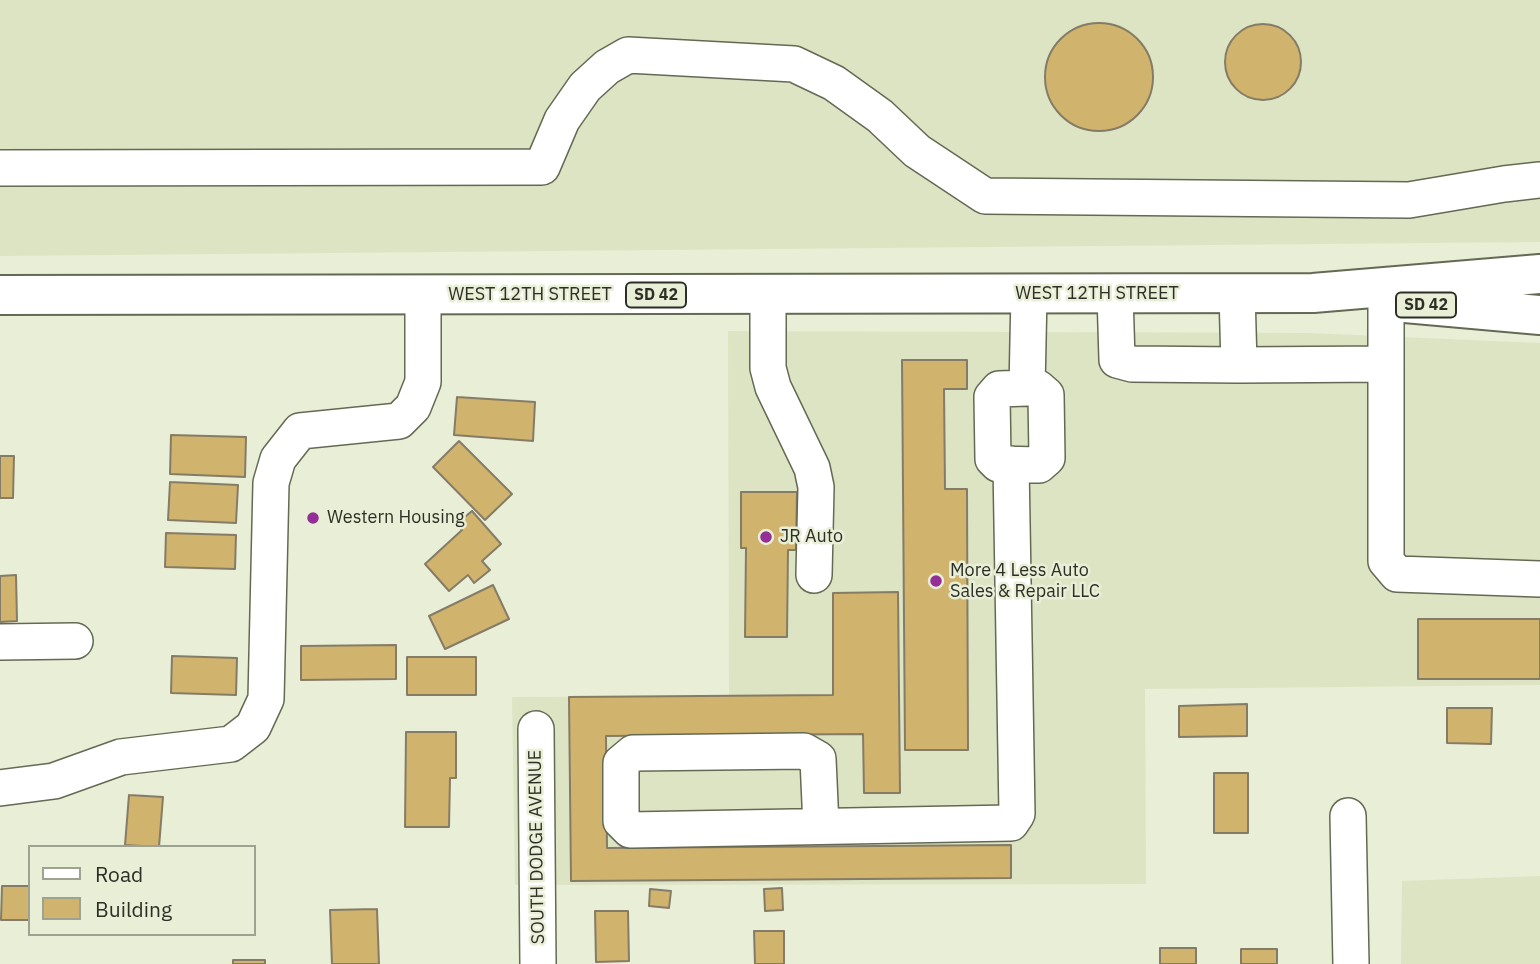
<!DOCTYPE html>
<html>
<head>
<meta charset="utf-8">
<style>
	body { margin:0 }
	#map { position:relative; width:1540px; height:964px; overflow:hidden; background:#e9eed6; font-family:"IBM Plex Sans",sans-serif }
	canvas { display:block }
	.legend { position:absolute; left:28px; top:845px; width:228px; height:91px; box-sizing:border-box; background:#e9eed6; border:2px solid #9ea290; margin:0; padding:9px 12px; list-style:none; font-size:21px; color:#2d2f26 }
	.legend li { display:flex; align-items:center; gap:14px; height:35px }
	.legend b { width:35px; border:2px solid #9ea290 }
</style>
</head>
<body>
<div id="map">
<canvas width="1540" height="964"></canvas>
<ul class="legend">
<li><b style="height:9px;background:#fff"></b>Road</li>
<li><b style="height:19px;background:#d0b36d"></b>Building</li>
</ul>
</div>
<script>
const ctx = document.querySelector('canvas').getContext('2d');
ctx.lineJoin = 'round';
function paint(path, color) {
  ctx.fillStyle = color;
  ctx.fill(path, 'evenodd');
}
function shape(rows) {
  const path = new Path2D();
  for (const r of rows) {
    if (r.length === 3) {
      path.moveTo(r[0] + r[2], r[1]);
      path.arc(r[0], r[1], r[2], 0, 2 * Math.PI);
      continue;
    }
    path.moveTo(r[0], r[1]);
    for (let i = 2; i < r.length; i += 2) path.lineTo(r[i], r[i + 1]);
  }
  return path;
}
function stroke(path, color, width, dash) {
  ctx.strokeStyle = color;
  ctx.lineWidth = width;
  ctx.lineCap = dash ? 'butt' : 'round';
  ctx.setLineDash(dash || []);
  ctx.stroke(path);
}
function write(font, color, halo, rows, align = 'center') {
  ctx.font = font + ' "IBM Plex Sans",sans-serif';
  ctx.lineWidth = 5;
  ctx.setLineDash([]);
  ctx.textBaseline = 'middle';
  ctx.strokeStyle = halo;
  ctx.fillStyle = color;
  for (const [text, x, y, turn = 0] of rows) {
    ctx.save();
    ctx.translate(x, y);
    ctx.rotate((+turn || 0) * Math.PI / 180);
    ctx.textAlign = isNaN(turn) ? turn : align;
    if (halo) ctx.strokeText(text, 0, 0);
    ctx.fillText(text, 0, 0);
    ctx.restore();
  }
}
paint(shape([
	[0,0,1540,0,1540,242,0,256],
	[728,331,1308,333,1540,343,1540,685,1145,689,1146,884,515,885,512,697,729,696],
	[1540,876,1540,964,1401,964,1402,881]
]), '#dde4c4');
const building = shape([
	[1099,77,54],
	[1263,62,38],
	[902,360,967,360,967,389,944,389,945,489,967,489,968,750,905,750,902,360],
	[457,397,535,402,533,441,454,435,457,397],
	[171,435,246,437,245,477,170,474,171,435],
	[459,441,512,494,485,520,433,467,459,441],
	[0,456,14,456,13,498,0,498,0,456],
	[170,482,238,485,236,523,168,520,170,482],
	[741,492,797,492,796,550,788,550,787,637,745,637,746,548,741,548,741,492],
	[472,511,501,544,482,561,490,570,474,583,468,575,449,591,425,564,462,530,456,524,472,511],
	[166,533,236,535,235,569,165,567,166,533],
	[16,575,17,621,0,622,0,576,16,575],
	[493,585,509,619,445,649,429,616,493,585],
	[898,592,900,793,864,793,863,734,606,736,607,848,1011,845,1011,878,571,881,569,697,833,695,833,593,898,592],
	[1418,619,1540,619,1540,679,1418,679,1418,619],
	[396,645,396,679,301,680,301,646,396,645],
	[172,656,237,658,236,695,171,693,172,656],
	[407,657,476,657,476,695,407,695,407,657],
	[1247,704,1247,736,1179,737,1179,706,1247,704],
	[1447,708,1492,708,1491,744,1447,743,1447,708],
	[406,732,456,732,456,778,450,778,449,827,405,827,406,732],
	[1214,773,1248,773,1248,833,1214,833,1214,773],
	[129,795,163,797,159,847,125,845,129,795],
	[2,886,30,886,30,920,1,920,2,886],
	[782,888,783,910,765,911,764,889,782,888],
	[650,889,671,891,669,908,649,906,650,889],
	[377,909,379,964,332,964,330,910,377,909],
	[595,911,628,911,629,961,596,962,595,911],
	[754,931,784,931,784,964,755,964,754,931],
	[1160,948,1196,948,1196,964,1160,964,1160,948],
	[1241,949,1277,949,1277,964,1241,964,1241,949],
	[233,960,265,960,265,964,233,964,233,960]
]);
paint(building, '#d0b36d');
stroke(building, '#857c67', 2);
const minor = shape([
	[0,168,542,167,562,120,585,87,607,67,628,55,794,64,834,83,880,116,917,151,985,196,1409,200,1504,184,1540,180],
	[1237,293,1239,365,1386,364],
	[1115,294,1117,360,1132,364,1239,365],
	[768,295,768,368,773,387,812,468,816,487,814,575],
	[1386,301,1386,561,1397,574,1540,579],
	[1027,388,999,389,992,397,993,459,998,464,1039,465,1047,458,1046,395,1038,388,1027,388,1029,294],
	[0,642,75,641],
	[536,729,538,964],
	[0,788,54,781,121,757,231,744,253,727,266,699,271,483,278,459,300,431,399,421,413,407,423,382,423,295],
	[1348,816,1351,964],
	[821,826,818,759,804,751,633,753,621,763,621,821,630,830,1011,823,1017,814,1011,464]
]);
const major = shape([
	[0,295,1313,293,1540,274],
	[1405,303,1540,315]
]);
stroke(minor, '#646953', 38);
stroke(major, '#646953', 42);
stroke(minor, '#fff', 35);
stroke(major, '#fff', 38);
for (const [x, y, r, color] of [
	[313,518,7,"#932f96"],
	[766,537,7,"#932f96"],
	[936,581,7,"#932f96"]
]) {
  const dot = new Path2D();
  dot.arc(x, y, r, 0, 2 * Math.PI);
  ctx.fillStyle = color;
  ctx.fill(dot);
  stroke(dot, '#e9eed6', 2.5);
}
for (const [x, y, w] of [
	[656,295,60],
	[1426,305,60]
]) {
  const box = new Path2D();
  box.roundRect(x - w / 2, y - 12.5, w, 25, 5);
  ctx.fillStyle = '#e9eed6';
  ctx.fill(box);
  stroke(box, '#2d2f26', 2);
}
write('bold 16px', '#2d2f26', null, [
	["SD 42",656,295],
	["SD 42",1426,305]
]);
write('18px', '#2d2f26', '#e9eed6', [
	["WEST 12TH STREET",1097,294],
	["WEST 12TH STREET",530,295],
	["SOUTH DODGE AVENUE",537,847,-91]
]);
write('18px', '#2d2f26', '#e9eed6', [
	["Western Housing",327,518],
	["JR Auto",780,537],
	["More 4 Less Auto",950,571],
	["Sales & Repair LLC",950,592]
], 'left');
</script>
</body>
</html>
